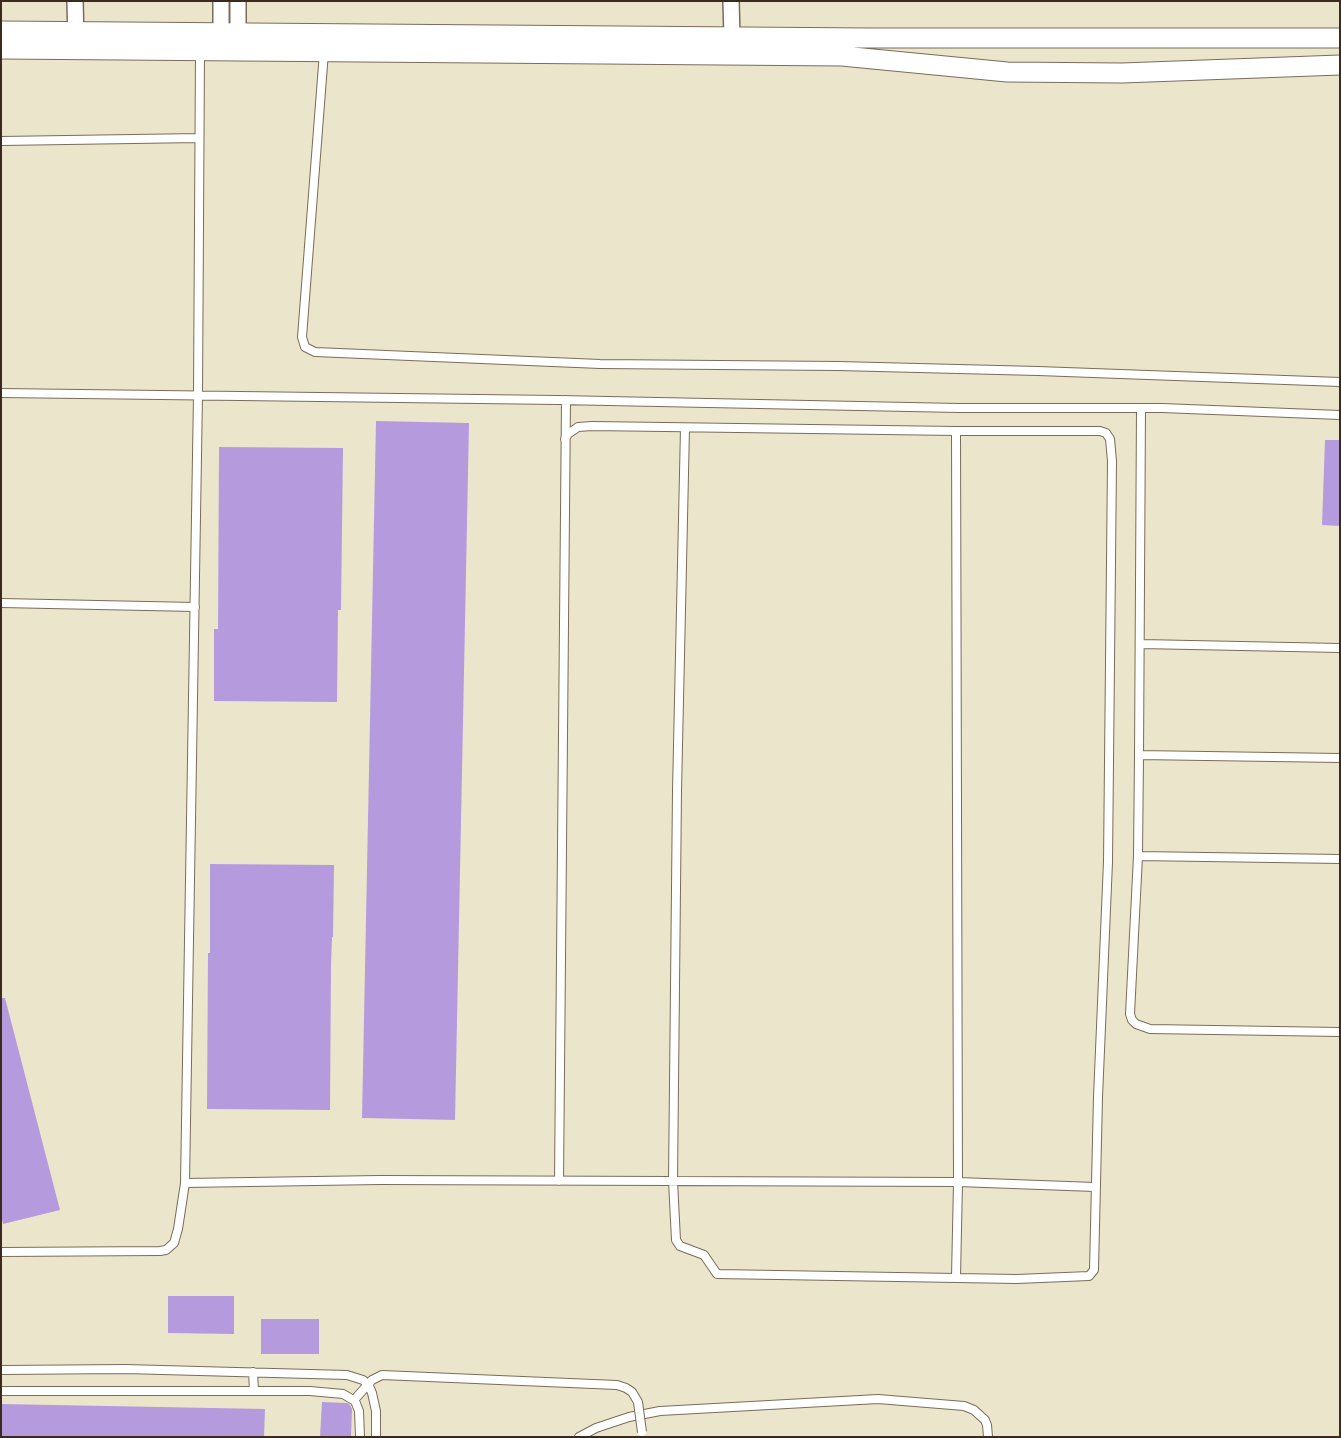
<!DOCTYPE html>
<html>
<head>
<meta charset="utf-8">
<style>
	body { margin:0 }
	#map { position:relative; width:1341px; height:1438px; overflow:hidden; background:#ebe6cb; font-family:Kalam,sans-serif }
	canvas { display:block }
	.frame { position:absolute; inset:0; border:2px solid #3b2a1e; pointer-events:none }
</style>
</head>
<body>
<div id="map">
<canvas width="1341" height="1438"></canvas>
<div class="frame"></div>
</div>
<script>
const ctx = document.querySelector('canvas').getContext('2d');
ctx.lineJoin = 'round';
function paint(path, color) {
  ctx.fillStyle = color;
  ctx.fill(path, 'evenodd');
}
function shape(rows) {
  const path = new Path2D();
  for (const r of rows) {
    path.moveTo(r[0], r[1]);
    for (let i = 2; i < r.length; i += 2) path.lineTo(r[i], r[i + 1]);
  }
  return path;
}
function stroke(path, color, width, dash) {
  ctx.strokeStyle = color;
  ctx.lineWidth = width;
  ctx.lineCap = dash ? 'butt' : 'round';
  ctx.setLineDash(dash || []);
  ctx.stroke(path);
}
paint(shape([
	[376,421,469,423,455,1120,362,1118],
	[1325,440,1340,440,1340,526,1322,525],
	[219,447,343,448,341,610,338,610,337,702,214,701,214,629,218,629],
	[210,864,334,865,333,937,332,937,331,965,330,1110,207,1109,208,953,210,953],
	[1,998,5,998,60,1210,3,1224,1,1216],
	[168,1296,234,1296,234,1334,168,1333],
	[261,1319,319,1319,319,1354,261,1354],
	[322,1402,347,1403,350,1405,352,1409,351,1437,320,1437],
	[1,1404,265,1409,264,1437,1,1437]
]), '#b59ade');
const service = shape([
	[324,52,302,337,305,347,315,352,600,364,838,366,1038,371,1340,382],
	[1,141,199,138],
	[1,393,558,400,959,408,1162,408,1340,415],
	[1141,408,1139,755,1138,856,1130,1014,1132,1020,1136,1024,1150,1029,1340,1032],
	[956,431,958,1182,956,1277],
	[565,439,568,434,578,427,592,426,956,431,1100,431,1106,433,1110,439,1112,461,1108,862,1098,1097,1094,1270,1089,1276,1017,1279,717,1274,704,1255,680,1246,676,1240,673,1181,677,791,685,428],
	[1,603,195,607],
	[1141,644,1340,648],
	[1139,755,1340,758],
	[1138,856,1340,859],
	[559,1181,566,400],
	[185,1183,380,1180,958,1182,1095,1187],
	[1,1252,160,1251,166,1250,174,1243,178,1229,185,1183,198,395,200,51],
	[1,1370,125,1369,347,1375,363,1380,369,1386,372,1393,376,1411,376,1437],
	[253,1372,254,1391],
	[1,1391,310,1391,343,1394,355,1401,359,1411,360,1437],
	[354,1400,372,1380,382,1375,522,1381],
	[579,1437,596,1428,629,1417,660,1411,878,1399,964,1406,974,1410,985,1420,987,1425,988,1437]
]);
const minor = shape([
	[75,1,76,41],
	[238,1,238,42],
	[731,1,732,37],
	[221,42,221,1]
]);
const tertiary = shape([
	[1,31,868,38,1340,38],
	[1,49,842,56,1007,72,1122,73,1340,65]
]);
stroke(service, '#796c5b', 10);
stroke(minor, '#796c5b', 18);
stroke(tertiary, '#796c5b', 21);
stroke(service, '#fff', 8);
stroke(minor, '#fff', 15);
stroke(tertiary, '#fff', 19);
const serviceBridge = shape([
	[522,1381,617,1385,626,1388,632,1392,638,1402,642,1432]
]);
stroke(serviceBridge, '#796c5b', 10, []);
stroke(serviceBridge, '#fff', 8);
</script>
</body>
</html>
